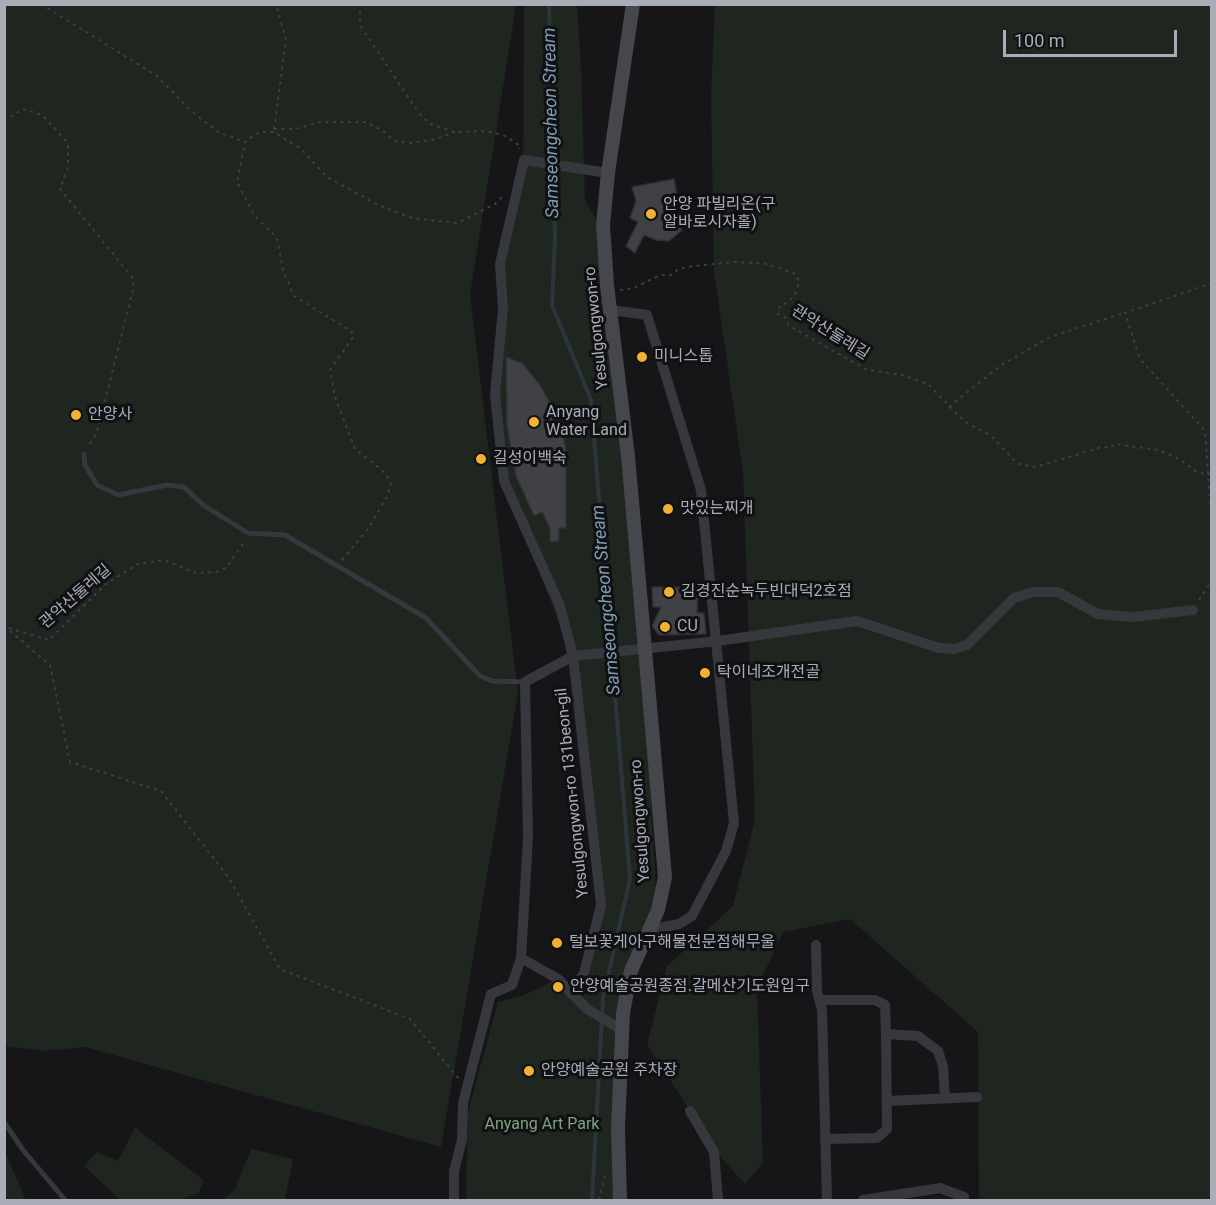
<!DOCTYPE html>
<html>
<head>
<meta charset="utf-8">
<style>
	body { margin:0 }
	#map { position:relative; width:1216px; height:1205px; overflow:hidden; background:#161618; font-family:Roboto,sans-serif }
	canvas { display:block }
	.frame { position:absolute; inset:0; border:6px solid #a8adb8; pointer-events:none }
	.scale { position:absolute; left:1003px; top:30px; width:174px; height:27px; box-sizing:border-box; border:3px solid #a8adb8; border-top:0; padding-left:8px; font-size:18px; line-height:21px; white-space:nowrap; color:#a8adb8; -webkit-text-stroke:4px #111113; paint-order:stroke }
</style>
</head>
<body>
<div id="map">
<canvas width="1216" height="1205"></canvas>
<div class="frame"></div>
<div class="scale">100 m</div>
</div>
<script>
const ctx = document.querySelector('canvas').getContext('2d');
ctx.lineJoin = 'round';
function paint(path, color) {
  ctx.fillStyle = color;
  ctx.fill(path, 'evenodd');
}
function shape(rows) {
  const path = new Path2D();
  for (const r of rows) {
    path.moveTo(r[0], r[1]);
    for (let i = 2; i < r.length; i += 2) path.lineTo(r[i], r[i + 1]);
  }
  return path;
}
function stroke(path, color, width, dash) {
  ctx.strokeStyle = color;
  ctx.lineWidth = width;
  ctx.lineCap = dash ? 'butt' : 'round';
  ctx.setLineDash(dash || []);
  ctx.stroke(path);
}
function write(font, color, halo, rows, align = 'center') {
  ctx.font = font + ' Roboto,"Noto Sans KR",sans-serif';
  ctx.lineWidth = 6;
  ctx.setLineDash([]);
  ctx.textBaseline = 'middle';
  ctx.strokeStyle = halo;
  ctx.fillStyle = color;
  for (const [text, x, y, turn = 0] of rows) {
    ctx.save();
    ctx.translate(x, y);
    ctx.rotate((+turn || 0) * Math.PI / 180);
    ctx.textAlign = isNaN(turn) ? turn : align;
    if (halo) ctx.strokeText(text, 0, 0);
    ctx.fillText(text, 0, 0);
    ctx.restore();
  }
}
paint(shape([
	[5,5,516,5,470,295,518,693,441,1147,85,1047,43,1051,5,1046],
	[524,5,577,5,581,68,585,200,600,225,642,648,657,909,630,970,619,1200,466,1200,468,1112,498,1002,522,996,557,979,570,994,583,973,600,904,572,655,503,481,493,394,499,342,499,263,523,160],
	[715,5,1211,5,1211,1200,979,1200,978,1032,850,919,783,932,757,988,763,1163,745,1184,717,1153,647,1044,667,966,733,906,755,820,743,473,714,271,711,96],
	[135,1127,203,1180,199,1193,179,1200,120,1200,84,1166,97,1152,118,1161],
	[251,1149,293,1159,285,1200,223,1200,235,1189],
	[4,1152,5,1152,26,1200,5,1200]
]), '#1e261f');
stroke(shape([
	[549,4,555,238,552,305,591,400,630,879,603,998,592,1200]
]), '#2c353c', 4);
const building = shape([
	[674,179,679,208,668,210,682,230,669,241,656,240,644,235,635,253,626,246,638,222,630,218,636,201,632,187,674,179],
	[506,357,522,363,540,385,561,423,566,450,566,528,559,528,559,541,550,542,550,528,542,512,534,516,516,476,507,426,506,357],
	[652,587,698,587,697,613,704,613,706,634,659,635,652,626,661,607,653,607,652,587]
]);
paint(building, '#404145');
stroke(building, '#303034', 1.5);
stroke(shape([
	[41,4,157,76,190,110,218,132,245,142],
	[360,4,360,25,418,112,430,124,455,132,487,131,505,136,520,146,519,149],
	[4,121,23,109,42,115,68,143,68,168,60,189,132,277,134,286,97,432,88,447],
	[274,129,296,129,319,122,366,122,385,132,394,141,411,143,436,139,455,132],
	[274,129,286,40,276,4],
	[1212,283,1125,313,1140,359,1205,431,1212,529],
	[620,290,634,288,660,275,672,275,678,269,693,266,735,262,767,264,796,274,799,282,796,292,788,303,783,304,778,309,778,314,786,318,788,325,867,370,902,375,928,384,965,422,990,435,1018,464,1036,467,1102,447,1111,448,1114,444,1159,450,1181,460,1195,471,1208,475,1212,473],
	[949,407,1000,366,1050,337,1124,313],
	[342,560,368,529,388,495,391,482,382,470,355,449,335,397,330,370,354,336,351,331,294,296,283,270,277,238,254,215,237,182,245,142,259,132,274,132,301,149,327,177,378,205,412,218,457,223,495,204,505,194],
	[1199,600,1212,580],
	[4,626,50,665,70,762,161,791,229,878,280,969,410,1019,459,1079],
	[9,628,49,640,106,584,138,564,164,560,196,573,216,572,226,568,245,541],
	[599,1200,606,1171]
]), '#3d3f44', 2, [3, 4.5]);
stroke(shape([
	[84,454,85,465,97,485,118,495,167,485,184,487,203,505,248,533,285,535,426,618,480,676,492,681,525,682],
	[4,1122,23,1150,65,1200]
]), '#37383d', 5);
stroke(shape([
	[611,310,647,315,701,490,734,823,726,851,692,916,679,924,649,930],
	[816,945,817,991,822,1010,827,1200],
	[521,958,558,979,587,1009,622,1030],
	[571,994,584,973,601,905,573,656,560,606,504,481,495,394,503,309,500,264,524,160,608,173],
	[820,1000,875,1000,885,1005,886,1034,887,1129,877,1138,825,1139],
	[886,1034,918,1036,938,1051,943,1066,945,1098],
	[887,1101,977,1097],
	[690,1111,714,1152,718,1200],
	[454,1200,454,1171,462,1140,463,1103,491,994,512,985,521,958,528,837,525,682,573,656,718,641,857,621,939,648,954,649,967,645,1014,598,1033,592,1058,592,1098,614,1133,617,1193,610],
	[863,1200,940,1188,964,1197]
]), '#37383d', 10);
stroke(shape([
	[620,1200,618,1128,623,1013,631,971,658,910,665,877,628,456,607,285,603,225,608,173,633,4]
]), '#45474d', 14);
for (const [x, y, r, color] of [
	[651,214,6,"#f2b134"],
	[642,357,6,"#f2b134"],
	[76,415,6,"#f2b134"],
	[534,422,6,"#f2b134"],
	[481,459,6,"#f2b134"],
	[668,509,6,"#f2b134"],
	[669,592,6,"#f2b134"],
	[665,627,6,"#f2b134"],
	[705,673,6,"#f2b134"],
	[557,943,6,"#f2b134"],
	[558,987,6,"#f2b134"],
	[529,1071,6,"#f2b134"]
]) {
  const dot = new Path2D();
  dot.arc(x, y, r, 0, 2 * Math.PI);
  ctx.fillStyle = color;
  ctx.fill(dot);
  stroke(dot, '#111113', 2);
}
write('16px', '#a8adb8', '#111113', [
	["안양 파빌리온(구",663,205],
	["알바로시자홀)",663,223],
	["미니스톱",654,357],
	["Anyang",546,413],
	["Water Land",546,431],
	["안양사",88,415],
	["길성이백숙",493,459],
	["맛있는찌개",680,509],
	["김경진순녹두빈대덕2호점",681,592],
	["CU",677,627],
	["탁이네조개전골",717,673],
	["털보꽃게아구해물전문점해무울",569,943],
	["안양예술공원종점.갈메산기도원입구",570,987],
	["안양예술공원 주차장",541,1071]
], 'left');
write('16px', '#a8adb8', '#111113', [
	["Yesulgongwon-ro",597,328,-96],
	["관악산둘레길",830,333,32],
	["관악산둘레길",76,597,-41],
	["Yesulgongwon-ro 131beon-gil",573,793,-96],
	["Yesulgongwon-ro",641,821,-94]
]);
write('16px', '#7fa381', '#111113', [
	["Anyang Art Park",542,1125]
]);
write('italic 18px', '#7f9bb3', '#111113', [
	["Samseongcheon Stream",552,123,-91],
	["Samseongcheon Stream",607,600,-95]
]);
</script>
</body>
</html>
